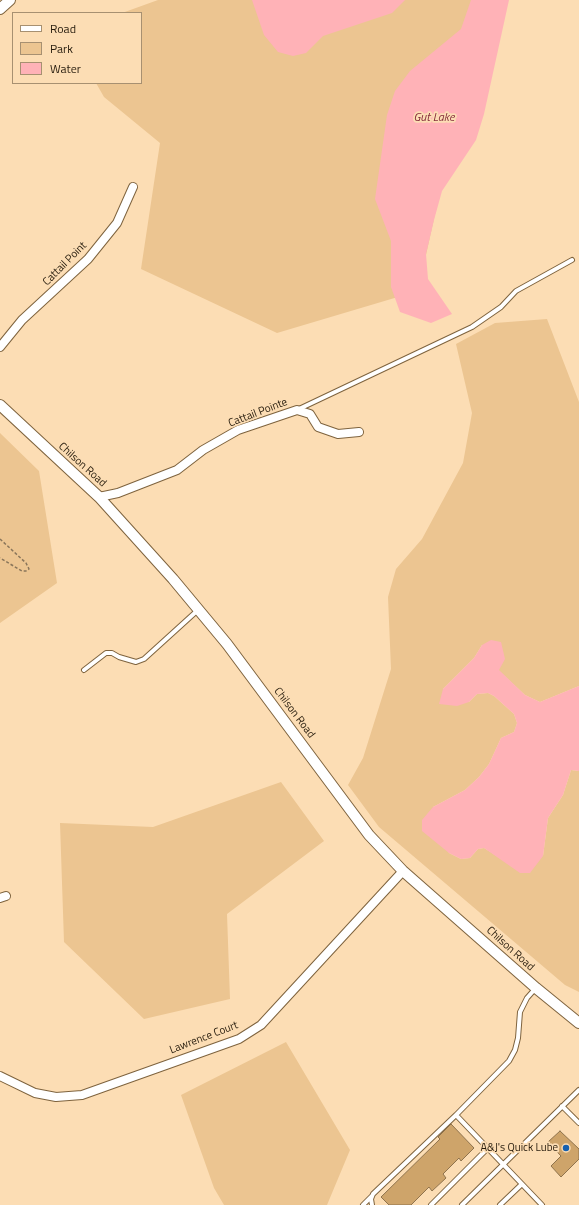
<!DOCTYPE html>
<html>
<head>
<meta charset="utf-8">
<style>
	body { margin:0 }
	#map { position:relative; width:579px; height:1205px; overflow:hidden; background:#fcddb4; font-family:"Titillium Web",sans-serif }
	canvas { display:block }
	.legend { position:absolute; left:12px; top:12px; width:130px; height:72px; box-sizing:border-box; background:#fcddb4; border:1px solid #a79071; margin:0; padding:5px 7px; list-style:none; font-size:12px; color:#271c0d }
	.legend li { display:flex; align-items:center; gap:8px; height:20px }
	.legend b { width:20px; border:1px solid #a79071 }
</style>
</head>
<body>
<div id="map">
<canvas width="579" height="1205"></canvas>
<ul class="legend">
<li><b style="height:5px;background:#fff"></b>Road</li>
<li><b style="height:11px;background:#ecc591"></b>Park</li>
<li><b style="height:11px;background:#ffb2b7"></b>Water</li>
</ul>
</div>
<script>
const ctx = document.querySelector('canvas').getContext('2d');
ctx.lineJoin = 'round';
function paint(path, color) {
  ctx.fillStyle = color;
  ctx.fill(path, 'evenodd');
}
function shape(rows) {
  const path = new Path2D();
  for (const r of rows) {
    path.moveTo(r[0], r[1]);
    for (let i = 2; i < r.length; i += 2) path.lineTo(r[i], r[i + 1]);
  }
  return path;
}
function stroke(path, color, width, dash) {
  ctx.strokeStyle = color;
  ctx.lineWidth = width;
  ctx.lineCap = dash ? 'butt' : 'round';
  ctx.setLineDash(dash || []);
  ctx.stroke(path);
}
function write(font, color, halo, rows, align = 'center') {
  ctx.font = font + ' "Titillium Web",sans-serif';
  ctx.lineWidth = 3.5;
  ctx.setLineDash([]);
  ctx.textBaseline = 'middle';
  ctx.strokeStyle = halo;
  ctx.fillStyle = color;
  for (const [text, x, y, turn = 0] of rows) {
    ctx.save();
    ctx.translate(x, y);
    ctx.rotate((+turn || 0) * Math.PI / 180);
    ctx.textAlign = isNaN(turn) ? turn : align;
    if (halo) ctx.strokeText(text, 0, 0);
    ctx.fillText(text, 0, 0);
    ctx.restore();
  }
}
paint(shape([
	[158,0,476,0,467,70,418,291,277,333,141,269,160,143,104,97,96,83,141,83,141,13,122,13],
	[547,319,579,402,579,686,540,702,525,695,498,670,482,645,474,658,443,689,469,702,477,694,488,693,494,696,514,714,517,723,514,732,501,738,489,764,479,777,465,790,433,807,449,853,461,859,470,858,478,849,484,848,497,856,543,856,548,818,563,795,571,770,579,771,579,992,565,985,379,827,348,785,363,758,391,669,388,597,396,569,422,539,463,463,472,413,456,344,495,323],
	[0,433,39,471,57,583,0,623],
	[281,782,324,841,227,914,230,999,144,1019,64,942,60,823,153,827],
	[286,1042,350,1150,327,1205,224,1205,214,1188,181,1095]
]), '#ecc591');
paint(shape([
	[252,0,405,0,392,13,323,36,306,53,293,56,278,52,264,35],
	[471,0,509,0,484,114,476,140,442,191,434,220,426,254,428,279,452,314,431,323,400,312,391,287,391,241,375,199,387,115,395,91,410,71,461,29],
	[491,640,501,642,505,659,499,670,525,695,540,702,579,686,579,771,571,770,563,795,548,818,543,856,530,873,520,873,484,848,478,849,470,858,461,859,449,853,422,831,422,820,433,807,465,790,479,777,489,764,501,738,514,732,517,723,514,714,494,696,488,693,477,694,469,702,457,706,439,704,443,689,474,658,482,645]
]), '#ffb2b7');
const building = shape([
	[451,1124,474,1148,461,1161,459,1158,443,1174,446,1178,432,1191,429,1187,411,1205,389,1205,381,1197,440,1139,438,1137,451,1124],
	[560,1131,579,1149,579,1159,561,1177,551,1166,561,1156,548,1142,560,1131]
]);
paint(building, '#cea46a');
stroke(building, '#8f734d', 1);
const service = shape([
	[299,409,472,327,501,307,516,291,572,260],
	[84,670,106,653,112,653,119,657,136,662,144,659,198,610],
	[535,989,527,998,520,1012,518,1038,515,1050,509,1061,456,1115,542,1205],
	[562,1106,579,1123],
	[363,1205,372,1196],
	[372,1205,371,1199,373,1194,456,1115],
	[431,1205,488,1148],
	[462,1205,579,1090],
	[500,1205,522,1184]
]);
const minor = shape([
	[0,347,22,320,88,259,117,223,133,187],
	[99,497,118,493,177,470,203,450,238,430,297,410,310,414,318,427,338,434,359,432],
	[0,898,6,896],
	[0,1076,35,1093,56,1097,82,1095,239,1039,261,1025,403,871]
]);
const tertiary = shape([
	[0,9,10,0],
	[0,405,99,497,173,579,227,644,369,835,403,871,536,988,579,1023]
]);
stroke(service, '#7e633e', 6);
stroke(minor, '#7e633e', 10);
stroke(tertiary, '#7e633e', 12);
stroke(shape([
	[0,539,26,563,29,569,26,571,22,571,0,558]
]), '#89755a', 1.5, [3, 2]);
stroke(service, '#fff', 4);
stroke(minor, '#fff', 8);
stroke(tertiary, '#fff', 10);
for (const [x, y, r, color] of [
	[566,1148,4,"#1660af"]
]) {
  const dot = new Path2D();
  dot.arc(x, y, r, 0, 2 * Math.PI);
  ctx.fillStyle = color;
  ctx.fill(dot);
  stroke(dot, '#fcddb4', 1.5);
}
write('11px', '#271c0d', '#fcddb4', [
	["Cattail Point",65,264,-45],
	["Cattail Pointe",258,413,-21],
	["Chilson Road",82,465,42],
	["Chilson Road",294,713,53],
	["Chilson Road",510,949,42],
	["Lawrence Court",204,1038,-21]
]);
write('11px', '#271c0d', '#fcddb4', [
	["A&J's Quick Lube",558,1148]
], 'right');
write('italic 12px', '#862e3c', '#fcddb4', [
	["Gut Lake",434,118]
]);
</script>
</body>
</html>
